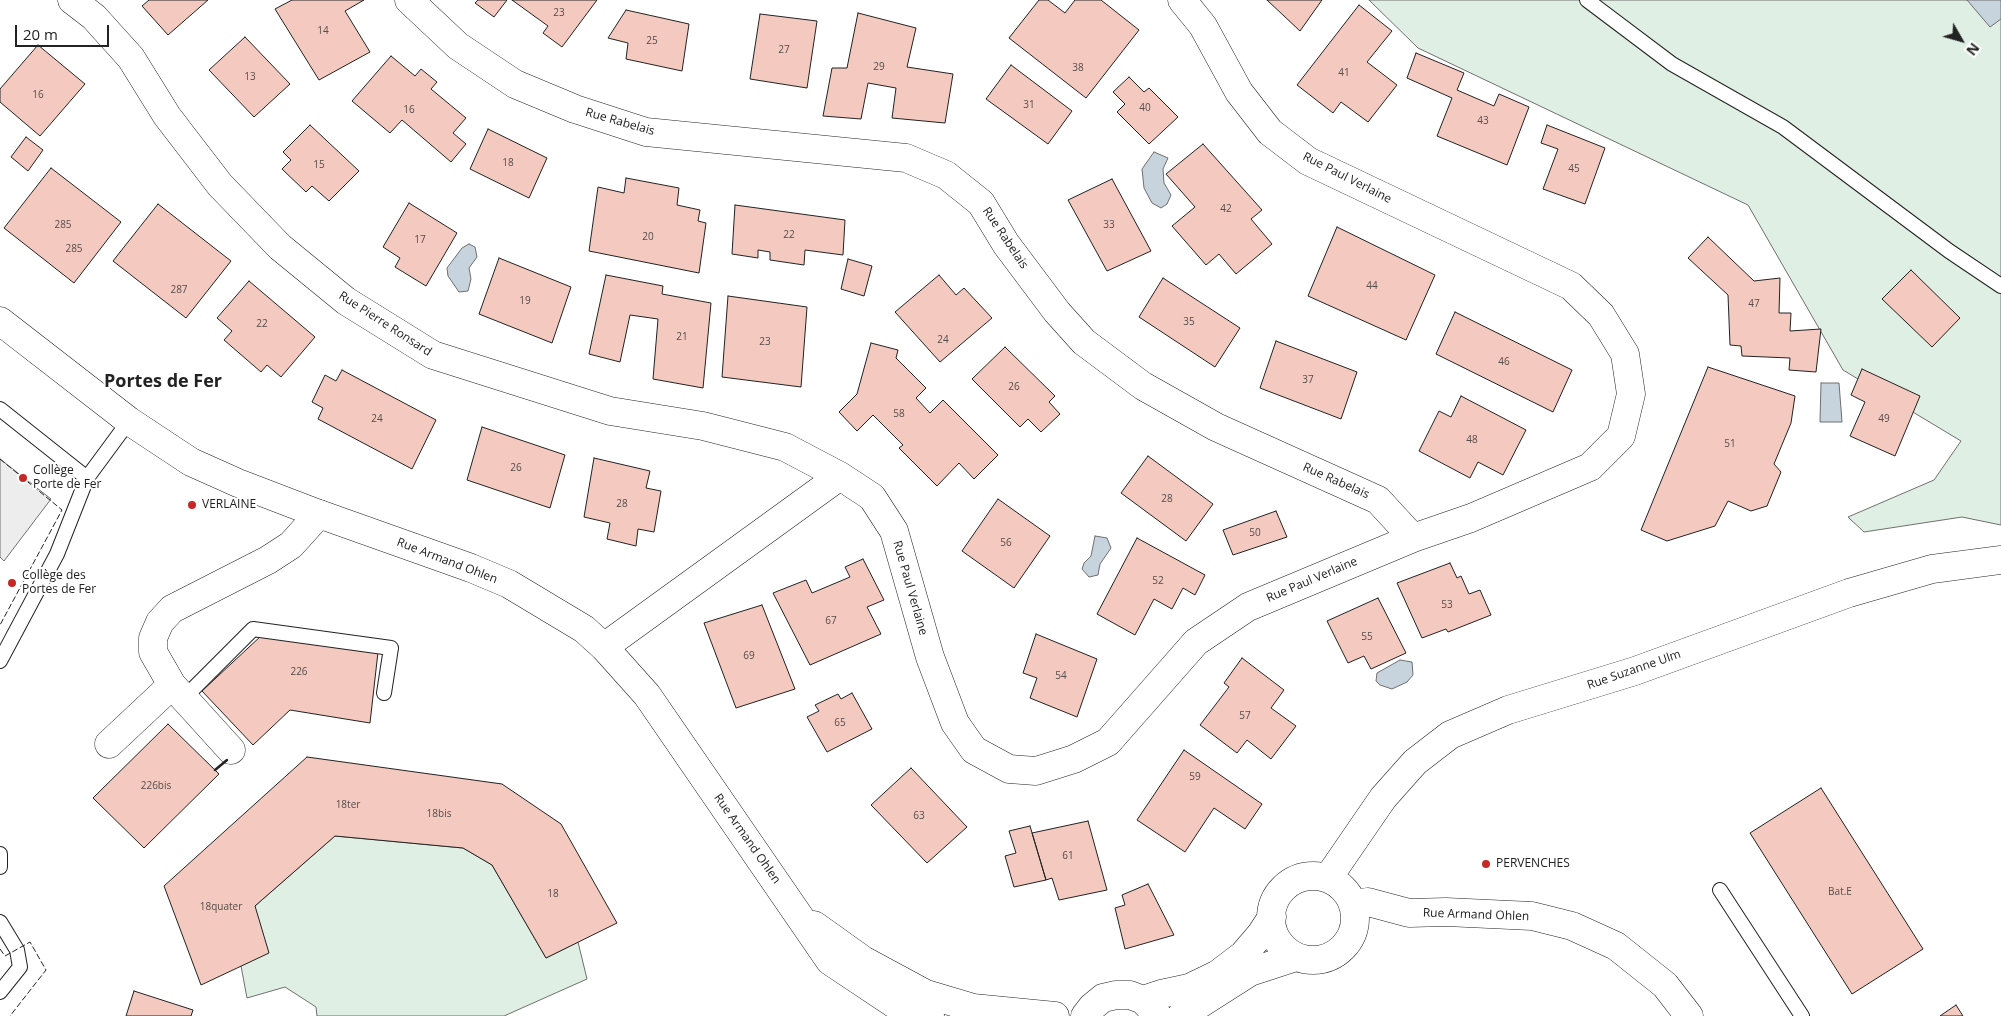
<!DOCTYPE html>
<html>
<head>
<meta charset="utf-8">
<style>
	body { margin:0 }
	#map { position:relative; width:2001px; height:1016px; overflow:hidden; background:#fff; font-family:"Open Sans",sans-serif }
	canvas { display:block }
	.north { position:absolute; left:1936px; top:15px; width:50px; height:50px; -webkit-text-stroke:4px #fff; paint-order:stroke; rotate:128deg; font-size:14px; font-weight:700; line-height:20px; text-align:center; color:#222 }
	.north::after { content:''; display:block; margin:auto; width:18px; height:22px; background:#222; clip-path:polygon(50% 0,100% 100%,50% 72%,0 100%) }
	.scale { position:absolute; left:15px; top:25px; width:94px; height:22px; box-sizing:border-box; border:2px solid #222; border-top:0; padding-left:6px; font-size:15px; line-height:18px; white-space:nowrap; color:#222; -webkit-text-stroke:4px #fff; paint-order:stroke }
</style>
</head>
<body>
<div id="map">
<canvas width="2001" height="1016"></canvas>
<div class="north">N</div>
<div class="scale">20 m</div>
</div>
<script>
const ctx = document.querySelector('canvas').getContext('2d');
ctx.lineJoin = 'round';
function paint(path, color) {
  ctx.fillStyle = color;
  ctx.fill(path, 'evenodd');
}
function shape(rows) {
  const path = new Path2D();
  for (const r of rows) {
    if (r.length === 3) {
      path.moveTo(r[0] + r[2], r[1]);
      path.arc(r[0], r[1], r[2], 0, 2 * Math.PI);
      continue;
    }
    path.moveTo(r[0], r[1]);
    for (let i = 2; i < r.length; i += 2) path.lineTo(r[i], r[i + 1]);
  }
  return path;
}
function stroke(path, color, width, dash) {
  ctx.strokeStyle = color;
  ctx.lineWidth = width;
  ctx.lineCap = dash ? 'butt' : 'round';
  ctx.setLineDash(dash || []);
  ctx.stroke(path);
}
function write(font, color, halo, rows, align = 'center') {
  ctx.font = font + ' "Open Sans",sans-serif';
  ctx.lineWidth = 4;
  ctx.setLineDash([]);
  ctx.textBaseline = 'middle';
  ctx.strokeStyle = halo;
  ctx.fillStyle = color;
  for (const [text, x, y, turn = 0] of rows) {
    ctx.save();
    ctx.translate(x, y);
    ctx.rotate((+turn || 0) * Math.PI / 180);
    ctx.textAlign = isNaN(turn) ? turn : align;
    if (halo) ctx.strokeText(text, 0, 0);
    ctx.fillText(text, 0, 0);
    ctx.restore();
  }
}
const green = shape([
	[1369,0,2001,0,2001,525,1962,517,1864,532,1848,517,1934,480,1961,441,1843,370,1748,205,1418,48,1369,0],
	[335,836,463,848,492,865,546,958,578,942,587,979,504,1016,317,1016,316,1007,285,987,247,998,241,966,255,906,335,836]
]);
paint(green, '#e0efe3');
stroke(green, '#6f6f6f', 1);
const parking = shape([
	[0,459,51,499,4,561,0,557,0,459]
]);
paint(parking, '#ededed');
stroke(parking, '#6f6f6f', 1);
const water = shape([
	[1967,0,2001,0,2001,19,1990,27,1967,0],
	[1154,152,1168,158,1163,169,1164,183,1171,195,1167,204,1161,208,1152,203,1144,188,1142,169,1154,152],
	[469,244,475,247,477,257,469,268,471,279,468,291,459,292,448,276,447,268,462,248,469,244],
	[1821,383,1839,383,1842,422,1820,422,1821,383],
	[1095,536,1107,538,1111,548,1100,564,1098,575,1089,577,1082,569,1084,563,1091,556,1095,536],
	[1400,660,1412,662,1413,675,1407,682,1392,689,1380,685,1376,681,1377,673,1400,660]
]);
paint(water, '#c7d3dd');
stroke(water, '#6f6f6f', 1);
const building = shape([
	[149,0,208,0,168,35,142,6,149,0],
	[292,0,364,0,345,11,370,52,319,80,275,9,292,0],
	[478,0,507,0,494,17,475,3,478,0],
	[512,0,597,0,562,47,543,33,548,26,512,0],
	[1039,0,1048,0,1065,13,1075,0,1101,0,1139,30,1086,98,1009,38,1039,0],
	[1267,0,1322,0,1300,31,1267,0],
	[1359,5,1392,31,1367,62,1397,85,1368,122,1341,102,1333,113,1297,85,1359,5],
	[626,10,689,24,682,71,626,59,628,43,608,38,626,10],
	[858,13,916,28,907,67,953,74,945,123,892,118,896,88,868,83,861,119,823,116,832,68,847,68,858,13],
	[760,14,817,21,807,88,750,79,760,14],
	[245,37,290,84,254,117,209,70,245,37],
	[38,45,85,84,40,136,0,102,0,89,38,45],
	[1416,53,1464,73,1457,90,1494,106,1499,94,1529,107,1507,165,1437,136,1452,98,1407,78,1416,53],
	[391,56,415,76,421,69,437,82,431,89,466,118,453,133,466,144,451,162,402,120,390,133,352,101,391,56],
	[1011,65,1072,111,1048,144,986,99,1011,65],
	[1129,77,1144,92,1149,88,1178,117,1149,144,1117,112,1125,104,1113,92,1129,77],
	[310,125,359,171,329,201,312,186,306,192,282,169,291,160,283,152,310,125],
	[1547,125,1605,148,1585,204,1543,189,1558,149,1541,143,1547,125],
	[488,129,547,158,529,198,470,169,488,129],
	[26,137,43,150,28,171,11,157,26,137],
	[1203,144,1262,210,1251,219,1272,244,1236,274,1219,254,1206,265,1172,226,1195,207,1166,174,1203,144],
	[51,168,121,222,74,283,4,228,51,168],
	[626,178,679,188,677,205,700,210,698,221,706,223,699,273,589,251,598,187,624,193,626,178],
	[1112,179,1151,251,1107,271,1068,200,1112,179],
	[409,203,457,233,426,286,395,267,400,258,383,247,409,203],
	[158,204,231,261,186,318,113,261,158,204],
	[735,205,845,220,843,255,805,250,804,265,770,260,770,252,758,250,758,258,732,254,735,205],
	[1337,227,1435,275,1406,340,1308,296,1337,227],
	[1708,237,1754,281,1780,278,1779,313,1791,313,1790,331,1821,329,1816,372,1789,370,1790,358,1742,356,1741,346,1730,345,1728,295,1688,258,1708,237],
	[499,258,571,287,552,343,479,314,499,258],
	[848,259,872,266,864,296,841,289,848,259],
	[1911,270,1960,318,1932,347,1882,299,1911,270],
	[606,275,663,286,662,294,711,303,703,388,653,379,658,319,630,315,620,362,589,354,606,275],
	[939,275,956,295,964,288,992,318,940,362,895,312,939,275],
	[1163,278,1240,328,1215,367,1139,317,1163,278],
	[249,281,315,337,281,377,267,365,261,372,224,340,232,331,217,318,249,281],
	[728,296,807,307,801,387,722,377,728,296],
	[1455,312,1572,370,1553,412,1436,354,1455,312],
	[1276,341,1357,372,1341,419,1260,388,1276,341],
	[871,343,898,350,896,358,926,388,916,398,930,413,943,400,998,455,974,479,959,463,937,486,899,448,903,445,873,415,857,431,839,412,857,394,871,343],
	[1005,347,1055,396,1049,402,1060,414,1041,432,1028,419,1020,427,972,379,1005,347],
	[1708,367,1795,396,1791,423,1774,464,1781,472,1767,506,1751,511,1728,501,1715,526,1667,541,1641,530,1708,367],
	[1862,369,1920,396,1895,456,1850,436,1865,402,1851,395,1862,369],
	[342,370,436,420,412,469,318,419,323,408,312,402,325,375,336,381,342,370],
	[1461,396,1526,430,1503,475,1478,462,1470,478,1419,451,1439,411,1451,417,1461,396],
	[482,427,565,455,550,508,467,480,482,427],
	[1148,456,1213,504,1186,541,1121,493,1148,456],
	[594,458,650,471,646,488,661,491,654,532,638,529,636,546,607,539,610,523,584,517,594,458],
	[998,499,1050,536,1014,588,962,551,998,499],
	[1276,511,1287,537,1233,555,1223,530,1276,511],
	[1137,538,1205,575,1195,595,1183,588,1172,609,1154,599,1135,635,1097,614,1137,538],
	[863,559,884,600,867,607,881,634,810,665,773,593,806,580,812,593,850,577,845,567,863,559],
	[1450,563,1457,578,1461,576,1469,594,1480,590,1491,615,1448,632,1446,629,1422,638,1397,583,1450,563],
	[1378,598,1406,653,1371,669,1364,656,1348,663,1327,621,1378,598],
	[762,605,795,689,736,708,704,623,762,605],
	[1036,634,1097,659,1077,717,1030,698,1037,678,1023,673,1036,634],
	[262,635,378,652,370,723,290,710,253,745,202,691,262,635],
	[1242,658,1284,690,1271,708,1296,726,1271,759,1247,740,1237,753,1200,725,1229,687,1224,683,1242,658],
	[852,693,872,729,827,752,807,717,819,711,815,705,838,694,841,699,852,693],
	[168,724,219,774,144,848,93,798,168,724],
	[1184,750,1262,804,1245,829,1214,808,1185,852,1137,820,1184,750],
	[307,757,502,784,561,824,617,923,546,958,492,865,463,848,335,836,255,906,269,953,201,985,164,886,307,757],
	[911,768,967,827,927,863,871,805,911,768],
	[1821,788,1923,949,1852,994,1750,833,1821,788],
	[1088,821,1107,890,1059,900,1052,878,1046,880,1032,833,1088,821],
	[1030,826,1046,880,1014,887,1005,856,1016,853,1009,831,1030,826],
	[1148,884,1174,935,1125,949,1115,908,1125,905,1122,895,1148,884],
	[134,991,193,1010,191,1016,126,1016,134,991],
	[1956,1005,1963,1016,1940,1016,1956,1005]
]);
paint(building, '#f3c9c0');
stroke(building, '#222', 1);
const lane = shape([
	[1587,0,1672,64,1783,127,1949,251,2001,286],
	[0,409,87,478],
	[0,661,57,554,87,478,129,421],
	[183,699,253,629,391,648,384,693],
	[0,854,0,867],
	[1720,890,1802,1016],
	[0,922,17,950,20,967,0,992]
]);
const street = shape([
	[72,0,94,17,131,58,167,116,220,185,280,247,346,301,433,355,610,411,703,426,785,447,840,476],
	[409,0,458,46,515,84,575,109,646,132,906,158,946,175,981,203,1006,244,1057,312,1084,342,1143,386,1216,427,1378,500,1413,538],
	[604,647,840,476,872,497,894,531,930,657,955,723,974,750,1009,769,1036,771,1074,759,1108,742,1196,642,1248,607,1413,538,1471,518,1590,467,1621,436,1631,394,1625,354,1601,315,1571,286,1308,161,1270,132,1239,92,1203,26,1182,0],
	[109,744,172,685],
	[231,750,172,685,153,652,153,638,160,622,172,609,268,560,291,545,319,514]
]);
const secondary = shape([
	[0,321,129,421,191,462,238,483,319,514,471,568,509,584,584,629,604,647,647,695,830,961,896,1005,930,1016],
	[1313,918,42],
	[1328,878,1383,798,1415,762,1450,735,1508,710,1635,671,1849,593,1932,569,2001,560],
	[1353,904,1368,902,1409,913,1446,912,1532,916,1572,926,1616,946,1665,985,1689,1016],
	[814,925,863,960,926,994,973,1008,1055,1016],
	[1143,1000,1161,994,1189,988,1218,974,1243,955,1261,934,1272,917],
	[1085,1016,1092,1007,1103,998,1116,995,1130,995,1143,1000,1158,1016],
	[1181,1016,1250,972,1296,957]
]);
stroke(lane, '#222', 16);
stroke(street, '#222', 29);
stroke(secondary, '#222', 29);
stroke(lane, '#fff', 14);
stroke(street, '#fff', 28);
stroke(secondary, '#fff', 28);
stroke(shape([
	[0,459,62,510,0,625],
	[0,949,5,956,30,942,46,970,10,1016]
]), '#222', 1, [6, 2.5]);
stroke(shape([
	[215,770,227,760]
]), '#222', 2.5);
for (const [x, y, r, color] of [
	[23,478,5,"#c62828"],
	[192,505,5,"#c62828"],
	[12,583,5,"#c62828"],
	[1486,864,5,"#c62828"]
]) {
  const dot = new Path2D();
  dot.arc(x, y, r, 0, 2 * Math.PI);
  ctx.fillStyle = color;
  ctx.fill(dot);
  stroke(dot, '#fff', 2);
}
write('10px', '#564c4a', null, [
	["23",559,13],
	["14",323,31],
	["25",652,41],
	["27",784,50],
	["29",879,67],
	["38",1078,68],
	["41",1344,73],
	["13",250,77],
	["16",38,95],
	["31",1029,105],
	["40",1145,108],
	["16",409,110],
	["43",1483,121],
	["18",508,163],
	["15",319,165],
	["45",1574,169],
	["42",1226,209],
	["285",63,225],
	["33",1109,225],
	["22",789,235],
	["20",648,237],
	["17",420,240],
	["285",74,249],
	["44",1372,286],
	["287",179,290],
	["19",525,301],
	["47",1754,304],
	["35",1189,322],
	["22",262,324],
	["21",682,337],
	["24",943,340],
	["23",765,342],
	["46",1504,362],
	["37",1308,380],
	["26",1014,387],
	["58",899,414],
	["24",377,419],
	["49",1884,419],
	["48",1472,440],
	["51",1730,444],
	["26",516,468],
	["28",1167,499],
	["28",622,504],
	["50",1255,533],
	["56",1006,543],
	["52",1158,581],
	["53",1447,605],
	["67",831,621],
	["55",1367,637],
	["69",749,656],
	["226",299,672],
	["54",1061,676],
	["57",1245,716],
	["65",840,723],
	["59",1195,777],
	["226bis",156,786],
	["18ter",348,805],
	["18bis",439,814],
	["63",919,816],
	["61",1068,856],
	["Bat.E",1840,892],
	["18",553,894],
	["18quater",221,907]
]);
write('12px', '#222', '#fff', [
	["Rue Rabelais",620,122,16],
	["Rue Paul Verlaine",1347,178,27],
	["Rue Rabelais",1005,238,56],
	["Rue Pierre Ronsard",385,324,33],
	["Rue Rabelais",1336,481,24],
	["Rue Armand Ohlen",447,561,21],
	["Rue Paul Verlaine",1312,580,-23],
	["Rue Paul Verlaine",910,588,74],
	["Rue Suzanne Ulm",1634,670,-19],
	["Rue Armand Ohlen",747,839,55],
	["Rue Armand Ohlen",1476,915,2]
]);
write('12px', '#222', '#fff', [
	["Collège",33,471],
	["Porte de Fer",33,485],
	["VERLAINE",202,505],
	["Collège des",22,576],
	["Portes de Fer",22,590],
	["PERVENCHES",1496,864]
], 'left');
write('bold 18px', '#222', '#fff', [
	["Portes de Fer",163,382]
]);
</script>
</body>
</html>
